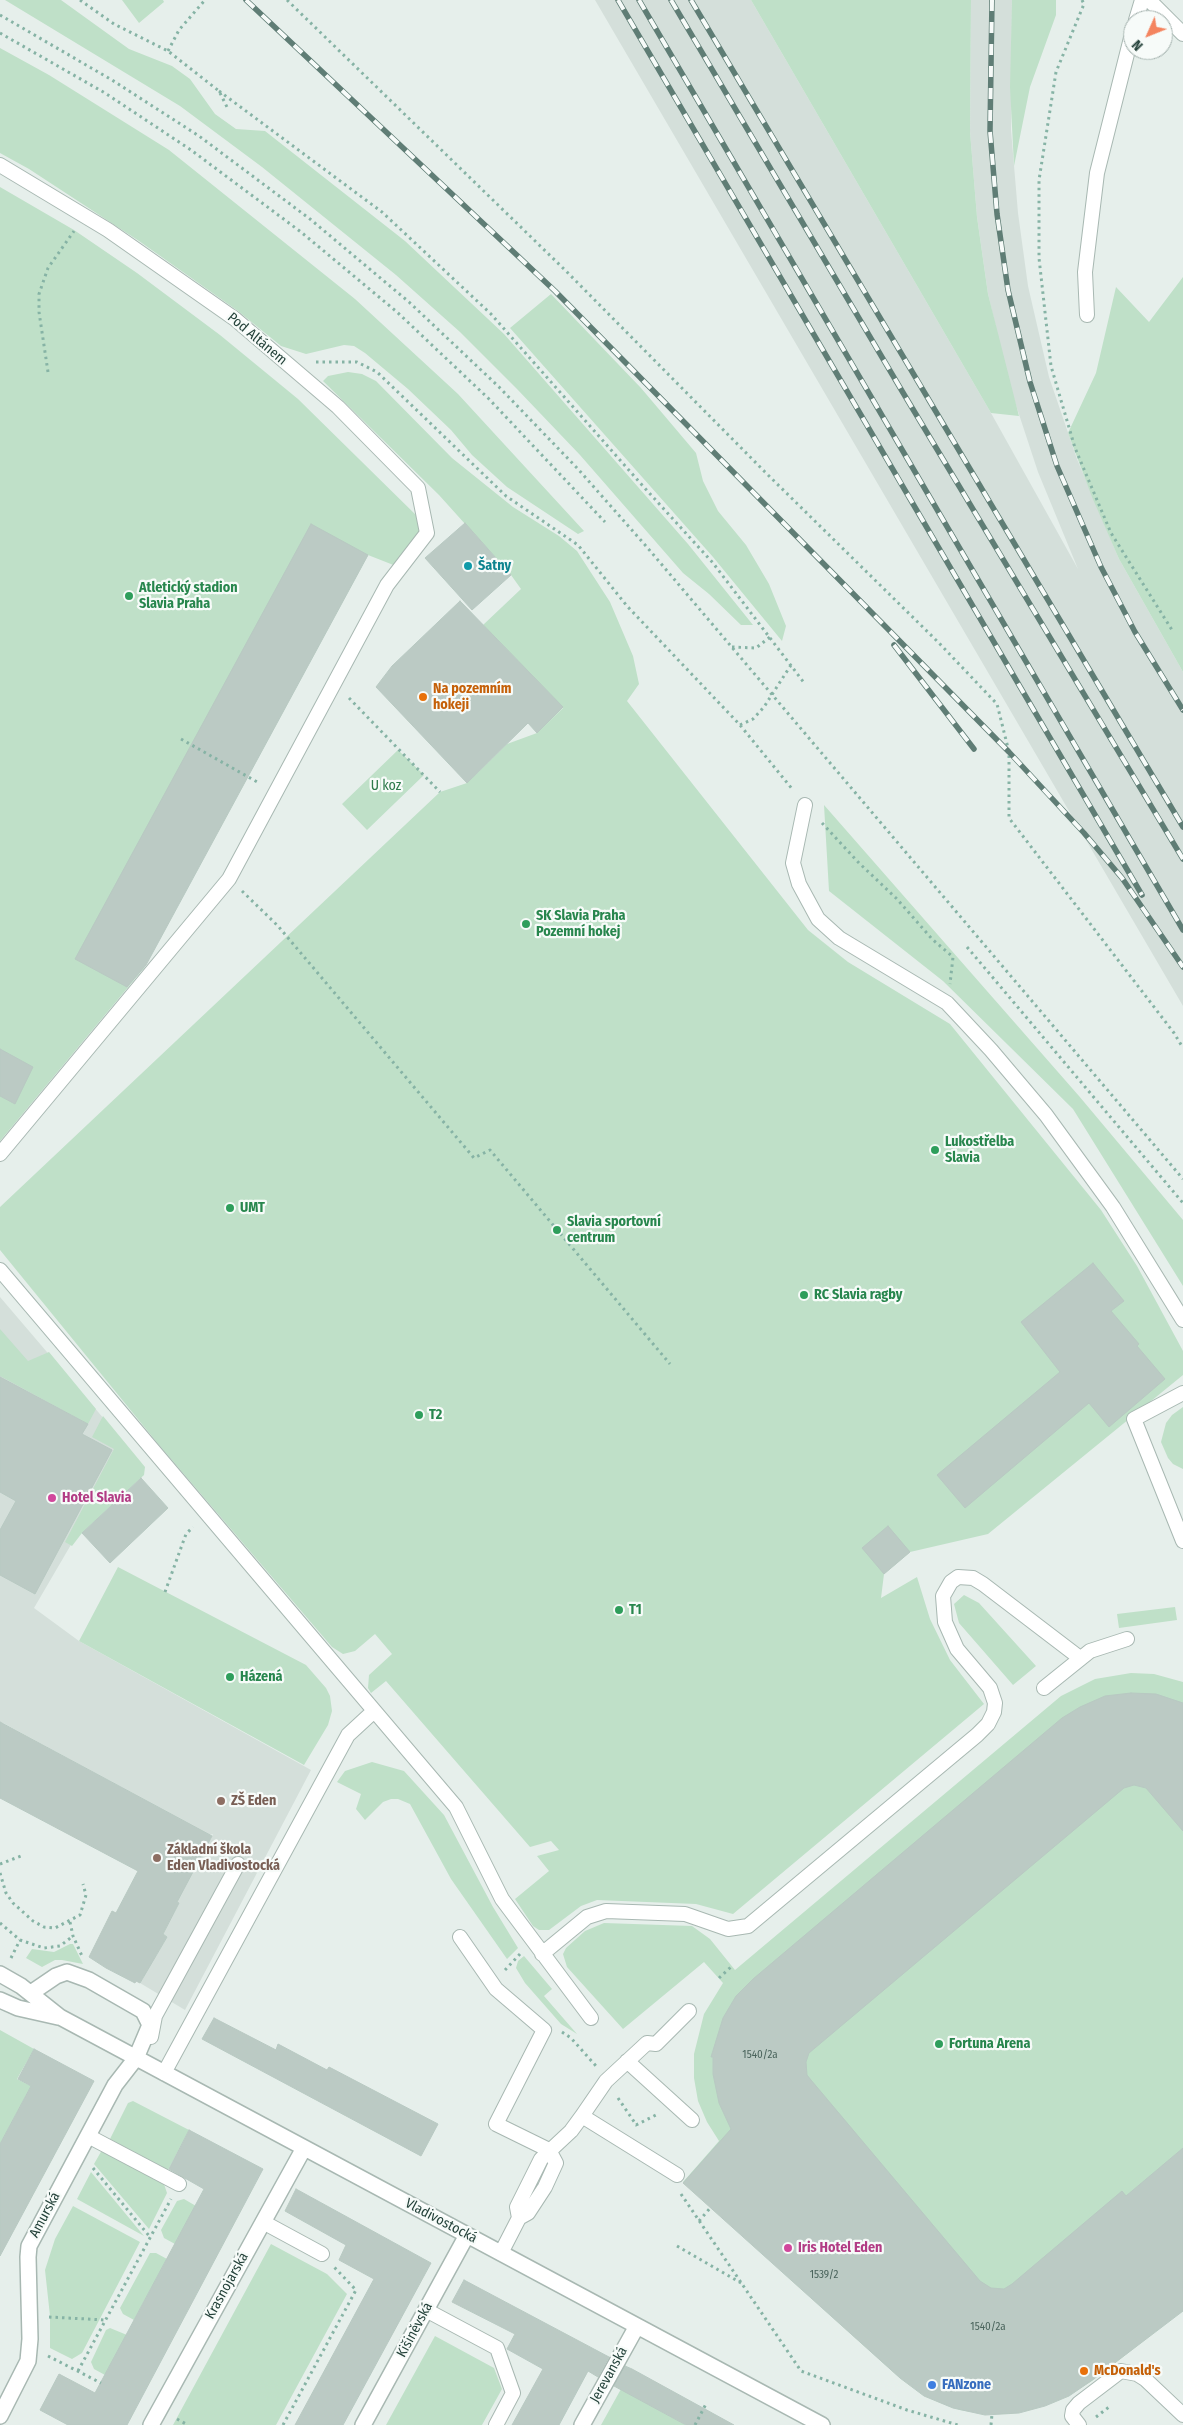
<!DOCTYPE html>
<html>
<head>
<meta charset="utf-8">
<style>
	body { margin:0 }
	#map { position:relative; width:1183px; height:2425px; overflow:hidden; background:#e6efeb; font-family:"Fira Sans Condensed",sans-serif }
	canvas { display:block }
	.north { position:absolute; left:1123px; top:10px; width:50px; height:50px; box-sizing:border-box; background:#f7fbf9; border:1px solid #a3b1ad; border-radius:50%; rotate:226deg; font-size:14px; font-weight:700; line-height:20px; text-align:center; color:#24423a }
	.north::after { content:''; display:block; margin:auto; width:18px; height:22px; background:#f4845f; clip-path:polygon(50% 0,100% 100%,50% 72%,0 100%) }
</style>
</head>
<body>
<div id="map">
<canvas width="1183" height="2425"></canvas>
<div class="north">N</div>
</div>
<script>
const ctx = document.querySelector('canvas').getContext('2d');
ctx.lineJoin = 'round';
function paint(path, color) {
  ctx.fillStyle = color;
  ctx.fill(path, 'evenodd');
}
function shape(rows) {
  const path = new Path2D();
  for (const r of rows) {
    path.moveTo(r[0], r[1]);
    for (let i = 2; i < r.length; i += 2) path.lineTo(r[i], r[i + 1]);
  }
  return path;
}
function stroke(path, color, width, dash) {
  ctx.strokeStyle = color;
  ctx.lineWidth = width;
  ctx.lineCap = dash ? 'butt' : 'round';
  ctx.setLineDash(dash || []);
  ctx.stroke(path);
}
function write(font, color, halo, rows, align = 'center') {
  ctx.font = font + ' "Fira Sans Condensed",sans-serif';
  ctx.lineWidth = 4.5;
  ctx.setLineDash([]);
  ctx.textBaseline = 'middle';
  ctx.strokeStyle = halo;
  ctx.fillStyle = color;
  for (const [text, x, y, turn = 0] of rows) {
    ctx.save();
    ctx.translate(x, y);
    ctx.rotate((+turn || 0) * Math.PI / 180);
    ctx.textAlign = isNaN(turn) ? turn : align;
    if (halo) ctx.strokeText(text, 0, 0);
    ctx.fillText(text, 0, 0);
    ctx.restore();
  }
}
paint(shape([
	[595,0,751,0,991,413,1078,569,1038,472,1010,387,988,294,977,217,970,132,971,0,1012,0,1011,130,1018,213,1028,286,1049,377,1077,459,1119,559,1183,672,1183,1006],
	[0,1297,128,1447,34,1608,79,1641,311,1770,185,2010,140,1983,144,1976,140,1974,157,1954,167,1937,163,1934,179,1903,176,1901,213,1834,209,1835,3,1723,0,1729]
]), '#d4dfda');
paint(shape([
	[5,0,61,0,129,49,172,66,190,79,215,114,236,129,265,131,405,241,504,334,688,544,753,625,741,625,709,594,683,573,580,455,517,389,460,332,396,275,262,167,180,106],
	[122,0,163,0,164,2,139,23],
	[751,0,971,0,970,132,977,217,988,294,1019,416,991,413],
	[1012,0,1056,0,1056,15,1030,87,1014,166,1010,87],
	[0,48,49,75,169,150,355,299,458,394,584,531,578,534,507,487,472,455,451,430,408,389,365,353,354,346,344,345,306,354,281,346,238,311,139,241,29,169,0,153],
	[0,187,74,230,137,273,220,335,298,399,419,518,420,535,396,566,368,555,144,968,0,1141],
	[1183,277,1183,672,1119,559,1092,497,1068,433,1096,373,1116,287,1149,322],
	[551,294,641,388,696,453,703,481,718,511,746,545,769,584,786,626,782,641,713,557,510,328],
	[348,372,362,374,376,381,452,458,513,507,559,536,577,551,610,602,633,656,639,684,627,701,808,930,848,962,950,1024,1101,1210,1137,1266,1183,1351,1183,1375,988,1534,910,1552,884,1574,881,1598,917,1577,930,1619,950,1660,984,1704,733,1914,696,1904,597,1900,581,1906,549,1930,539,1930,533,1926,515,1899,549,1871,537,1856,559,1850,551,1841,530,1847,386,1681,371,1693,368,1688,369,1675,392,1654,375,1634,355,1651,343,1654,332,1647,159,1445,0,1250,0,1207,440,792,467,783,507,744,537,733,563,708,483,625,521,589,511,575,439,495,323,381,328,376],
	[398,750,424,775,367,830,342,804],
	[824,805,1079,1096,1183,1220,1183,1286,1073,1109,943,981,829,891],
	[0,1329,28,1361,49,1352,96,1409,88,1424,0,1376],
	[1183,1407,1183,1469,1173,1464,1168,1458,1161,1442,1166,1423,1172,1415],
	[103,1416,145,1467,144,1475,82,1533,72,1546,65,1542,114,1449,92,1437],
	[118,1567,306,1665,326,1688,330,1696,332,1711,328,1725,304,1765,79,1641],
	[964,1595,979,1603,1036,1666,1013,1685,959,1623,954,1604],
	[1175,1607,1177,1620,1119,1628,1117,1614],
	[1131,1673,1154,1674,1183,1682,1183,2310,1092,2381,1063,2398,1034,2409,1008,2414,983,2414,960,2410,938,2402,900,2378,683,2182,719,2141,707,2122,698,2101,694,2078,694,2054,704,2014,723,1983,704,1962,623,2029,567,1967,563,1954,566,1948,585,1931,604,1923,692,1926,710,1939,735,1970,1061,1696,1095,1679],
	[372,1762,404,1771,444,1815,493,1907,518,1948,507,1959,451,1879,410,1804,398,1799,391,1799,383,1802,365,1820,356,1809,361,1794,337,1782,345,1771],
	[70,1944,73,1944,83,1964,62,1960,55,1960,42,1967,26,1958,32,1949,54,1952],
	[524,1956,552,1989,544,1996,577,2034,561,2024,525,1983,516,1968,518,1961],
	[0,2030,34,2049,17,2079,31,2086,0,2144],
	[133,2101,189,2130,168,2170,110,2139,128,2103],
	[102,2150,164,2184,167,2193,149,2229,94,2164],
	[91,2172,144,2236,77,2199],
	[184,2199,196,2206,175,2244,164,2238,161,2230,177,2201],
	[73,2206,140,2242,82,2353,72,2359,50,2348,50,2316,45,2270,55,2239],
	[271,2244,327,2274,347,2294,276,2425,173,2425],
	[150,2253,156,2253,167,2259,134,2320,123,2314,120,2308],
	[110,2328,127,2335,105,2375,94,2369,91,2362,106,2330],
	[435,2336,494,2368,502,2389,482,2425,386,2425],
	[621,2389,686,2425,601,2425]
]), '#bfe0c8');
const building = shape([
	[465,523,511,575,472,610,425,558,465,523],
	[311,524,368,555,146,965,127,987,75,959,311,524],
	[460,601,563,707,537,733,528,723,467,783,376,687,392,666,460,601],
	[0,1049,33,1067,15,1104,0,1096,0,1049],
	[1093,1263,1124,1301,1111,1311,1139,1344,1137,1346,1165,1379,1109,1427,1089,1403,965,1508,937,1475,1060,1372,1021,1322,1093,1263],
	[0,1377,88,1424,82,1434,112,1450,35,1594,0,1575,0,1530,16,1501,0,1492,0,1377],
	[141,1478,168,1508,110,1563,82,1533,141,1478],
	[888,1526,910,1552,884,1574,862,1548,888,1526],
	[1131,1693,1156,1694,1183,1703,1183,1831,1146,1788,1134,1785,1124,1788,809,2053,806,2062,807,2075,811,2080,980,2281,991,2288,1004,2289,1012,2284,1122,2191,1126,2196,1183,2148,1183,2311,1091,2381,1069,2396,1045,2406,1019,2413,985,2415,953,2408,924,2396,900,2378,683,2183,731,2129,719,2103,713,2074,713,2057,711,2057,723,2018,736,1996,753,1979,1062,1718,1080,1707,1105,1696,1131,1693],
	[0,1722,212,1836,177,1902,179,1903,163,1934,167,1937,140,1983,136,1981,135,1983,106,1968,89,1957,112,1911,116,1913,138,1871,0,1798,0,1722],
	[214,2018,276,2050,278,2044,327,2070,329,2067,438,2124,421,2156,202,2039,214,2018],
	[34,2049,94,2081,0,2256,0,2144,31,2086,18,2079,34,2049],
	[189,2130,263,2169,127,2425,68,2425,40,2410,59,2374,95,2393,204,2189,169,2169,189,2130],
	[296,2189,431,2263,343,2425,295,2425,374,2279,339,2260,346,2245,285,2211,296,2189],
	[464,2280,609,2357,598,2377,588,2371,559,2425,512,2425,543,2369,507,2349,515,2334,452,2302,464,2280],
	[625,2366,632,2369,734,2425,686,2425,614,2386,625,2366]
]);
paint(building, '#bbcac4');
stroke(building, '#b8c9c2', 1);
const lane = shape([
	[1149,0,1183,34],
	[1136,20,1142,0],
	[0,165,108,230,235,319,338,407,418,488,427,533,387,585,229,879,0,1154],
	[1087,315,1085,272,1097,173,1133,30],
	[805,805,793,863,799,884,818,919,839,938,947,1003,991,1050,1046,1115,1113,1207,1183,1320],
	[0,1270,456,1807,502,1899,591,2018],
	[1183,1393,1134,1419,1183,1541],
	[1044,1688,1090,1651,1127,1639],
	[460,1937,496,1989,544,2030,496,2124,549,2150,556,2163,545,2187,528,2213,519,2218,501,2253],
	[542,1954,587,1917,606,1911,685,1914,728,1929,748,1926,977,1735,988,1724,994,1712,995,1703,990,1688,957,1649,945,1622,943,1596,951,1582,958,1577,973,1578,983,1584,1080,1658],
	[151,2037,155,2016,238,1864],
	[627,2061,692,2120],
	[164,2073,348,1735,374,1711],
	[582,2116,606,2081,647,2043,656,2044,689,2011],
	[88,2136,179,2184],
	[519,2218,517,2207,541,2159,571,2131,582,2116,677,2175],
	[263,2222,322,2254],
	[426,2310,497,2348,513,2393,496,2425],
	[1079,2425,1072,2416,1073,2410,1079,2403,1121,2371,1137,2374,1145,2379,1183,2415]
]);
const street = shape([
	[0,1974,21,1986,60,2017,822,2425],
	[0,2000,18,2008,58,2017],
	[0,2416,28,2361,30,2339,28,2257,29,2246,115,2085,136,2058,150,2025,143,2011,89,1980,67,1972,56,1976,31,1993],
	[151,2425,304,2148],
	[363,2425,467,2235],
	[582,2425,637,2326]
]);
stroke(lane, '#a8b8b2', 16);
stroke(street, '#a8b8b2', 18);
stroke(shape([
	[80,0,114,24,168,51,219,91,228,109],
	[287,0,566,271,765,472,939,643,997,704,1009,752,1009,818,1174,1033,1183,1048],
	[1082,0,1084,4,1056,72,1039,180,1039,258,1051,366,1075,448,1111,533,1172,630],
	[0,15,112,80,199,136,310,219,409,302,499,387,578,469,646,546,1183,1179],
	[0,33,105,93,191,150,301,232,397,312,489,399,605,522],
	[168,51,179,30,205,0],
	[219,91,382,212,491,314,642,485,713,563,805,684],
	[316,362,357,362,377,372,506,496,578,545,627,606,740,725,793,790],
	[48,372,39,312,39,294,48,268,74,231],
	[732,647,756,648,770,637],
	[349,698,440,792],
	[740,725,753,719,764,707,791,665],
	[181,739,259,783],
	[822,823,859,863,897,899,932,939,953,957,950,984],
	[242,891,278,926,474,1158,490,1150,670,1364],
	[967,947,1183,1203],
	[165,1592,186,1534,193,1527],
	[0,1864,21,1856],
	[0,1873,6,1893,13,1903,33,1921,44,1927,55,1928,80,1915,86,1895,83,1884],
	[70,1922,73,1936,82,1956],
	[0,1923,20,1940,44,1948,60,1946,73,1936],
	[11,1958,20,1940],
	[505,1970,520,1954],
	[719,1978,732,1966],
	[562,2032,571,2038,596,2066],
	[618,2098,637,2126],
	[636,2125,658,2114],
	[93,2168,150,2237],
	[681,2194,801,2371,907,2410,958,2425],
	[699,2221,711,2207],
	[677,2246,741,2283],
	[49,2317,105,2320],
	[48,2356,101,2383],
	[78,2371,171,2199],
	[1096,2417,1109,2407],
	[177,2419,188,2425],
	[283,2425,356,2290,334,2267],
	[695,2425,707,2402],
	[991,2425,992,2414]
]), '#86b3a5', 3, [2.5, 4]);
stroke(lane, '#fff', 14);
stroke(street, '#fff', 15);
const rail = shape([
	[246,0,555,291,1009,752,1084,833,1122,878,1183,967],
	[618,0,1142,895],
	[639,0,1183,930],
	[671,0,902,391,1183,859],
	[691,0,1183,827],
	[992,0,990,131,997,214,1008,290,1030,382,1057,466,1101,567,1135,632,1183,710],
	[894,645,974,749]
]);
stroke(rail, '#5f7d75', 5.5);
stroke(rail, '#f7fbf9', 4, [11]);
for (const [x, y, r, color] of [
	[468,566,5,"#0f9aa8"],
	[129,596,5,"#2e9e5b"],
	[423,697,5,"#e8710a"],
	[526,924,5,"#2e9e5b"],
	[935,1150,5,"#2e9e5b"],
	[230,1208,5,"#2e9e5b"],
	[557,1230,5,"#2e9e5b"],
	[804,1295,5,"#2e9e5b"],
	[419,1415,5,"#2e9e5b"],
	[52,1498,5,"#d1479c"],
	[619,1610,5,"#2e9e5b"],
	[230,1677,5,"#2e9e5b"],
	[221,1801,5,"#8d6e63"],
	[157,1858,5,"#8d6e63"],
	[939,2044,5,"#2e9e5b"],
	[788,2248,5,"#d1479c"],
	[1084,2371,5,"#e8710a"],
	[932,2385,5,"#3f7fe0"]
]) {
  const dot = new Path2D();
  dot.arc(x, y, r, 0, 2 * Math.PI);
  ctx.fillStyle = color;
  ctx.fill(dot);
  stroke(dot, '#f7fbf9', 2);
}
write('11px', '#4a645c', null, [
	["1540/2a",760,2055],
	["1539/2",824,2275],
	["1540/2a",988,2327]
]);
write('14px', '#24423a', '#f7fbf9', [
	["Pod Altánem",257,339,40],
	["Amurská",45,2215,-62],
	["Vladivostocká",441,2221,28],
	["Krasnojarská",227,2286,-61],
	["Kišiněvská",415,2330,-62],
	["Jerevanská",609,2375,-61]
]);
write('bold 14px', '#0d838f', '#f7fbf9', [
	["Šatny",478,566]
], 'left');
write('bold 14px', '#27864d', '#f7fbf9', [
	["Atletický stadion",139,588],
	["Slavia Praha",139,604],
	["SK Slavia Praha",536,916],
	["Pozemní hokej",536,932],
	["Lukostřelba",945,1142],
	["Slavia",945,1158],
	["UMT",240,1208],
	["Slavia sportovní",567,1222],
	["centrum",567,1238],
	["RC Slavia ragby",814,1295],
	["T2",429,1415],
	["T1",629,1610],
	["Házená",240,1677],
	["Fortuna Arena",949,2044]
], 'left');
write('bold 14px', '#c56008', '#f7fbf9', [
	["Na pozemním",433,689],
	["hokeji",433,705],
	["McDonald's",1094,2371]
], 'left');
write('14px', '#2d7a4b', '#f7fbf9', [
	["U koz",386,786]
]);
write('bold 14px', '#b23c85', '#f7fbf9', [
	["Hotel Slavia",62,1498],
	["Iris Hotel Eden",798,2248]
], 'left');
write('bold 14px', '#785e54', '#f7fbf9', [
	["ZŠ Eden",231,1801],
	["Základní škola",167,1850],
	["Eden Vladivostocká",167,1866]
], 'left');
write('bold 14px', '#366cbe', '#f7fbf9', [
	["FANzone",942,2385]
], 'left');
</script>
</body>
</html>
